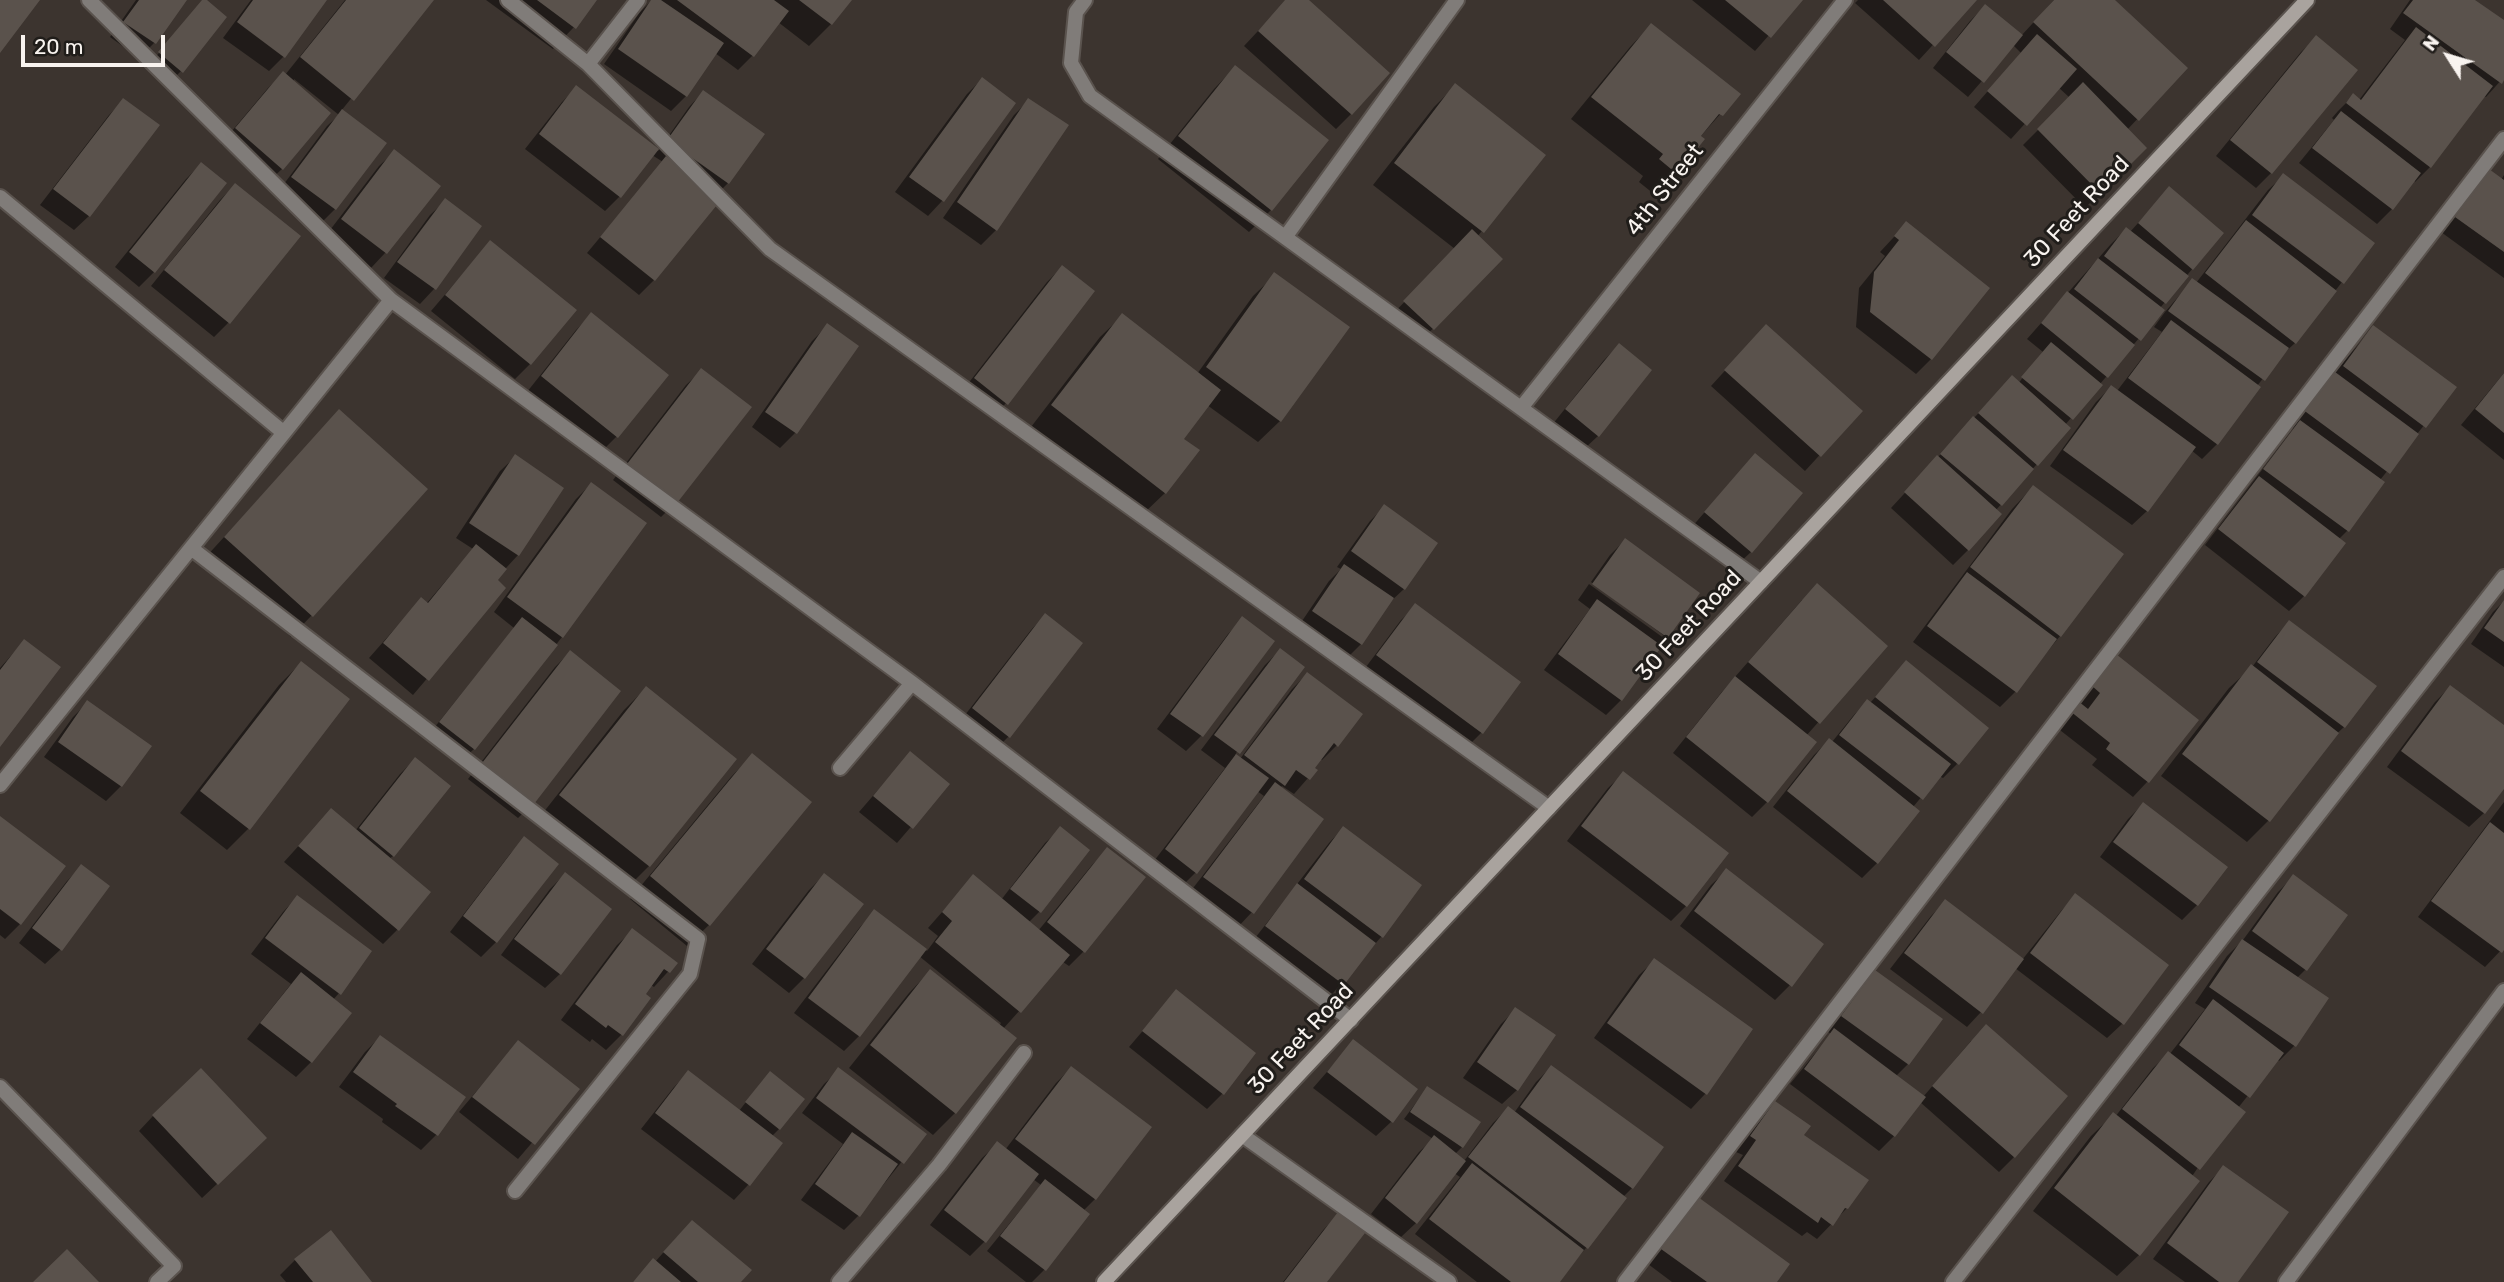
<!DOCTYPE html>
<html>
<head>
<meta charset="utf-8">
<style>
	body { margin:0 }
	#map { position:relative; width:2504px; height:1282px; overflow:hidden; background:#3c342f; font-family:Rubik,sans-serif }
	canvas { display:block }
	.north { position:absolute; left:2413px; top:21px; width:70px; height:70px; -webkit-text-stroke:5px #201d1a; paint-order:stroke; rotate:307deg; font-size:19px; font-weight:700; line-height:28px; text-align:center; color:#f8f3ef }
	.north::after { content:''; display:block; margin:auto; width:24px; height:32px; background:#f8f3ef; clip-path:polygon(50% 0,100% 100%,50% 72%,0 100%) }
	.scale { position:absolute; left:21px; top:35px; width:144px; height:32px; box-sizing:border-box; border:4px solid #f8f3ef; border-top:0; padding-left:9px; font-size:21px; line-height:24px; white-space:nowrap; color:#f8f3ef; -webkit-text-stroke:5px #201d1a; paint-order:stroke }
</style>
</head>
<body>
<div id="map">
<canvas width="2504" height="1282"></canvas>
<div class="north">N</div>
<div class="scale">20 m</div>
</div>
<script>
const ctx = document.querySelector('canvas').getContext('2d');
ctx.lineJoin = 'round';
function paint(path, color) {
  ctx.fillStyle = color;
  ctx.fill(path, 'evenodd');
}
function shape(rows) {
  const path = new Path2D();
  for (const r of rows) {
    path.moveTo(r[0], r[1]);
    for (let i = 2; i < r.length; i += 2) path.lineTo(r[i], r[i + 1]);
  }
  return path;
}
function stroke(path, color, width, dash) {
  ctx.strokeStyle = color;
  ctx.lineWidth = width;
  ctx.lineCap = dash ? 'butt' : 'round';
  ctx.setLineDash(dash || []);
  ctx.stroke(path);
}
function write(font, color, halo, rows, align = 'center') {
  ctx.font = font + ' Rubik,sans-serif';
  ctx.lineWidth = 6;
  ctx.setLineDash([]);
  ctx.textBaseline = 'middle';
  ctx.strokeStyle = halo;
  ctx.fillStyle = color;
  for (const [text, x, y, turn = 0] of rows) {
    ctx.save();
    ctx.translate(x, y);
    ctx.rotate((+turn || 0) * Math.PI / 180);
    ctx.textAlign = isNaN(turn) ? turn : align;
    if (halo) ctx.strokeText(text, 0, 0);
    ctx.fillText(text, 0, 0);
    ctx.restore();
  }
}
paint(shape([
	[136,0,185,0,154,43,139,58,110,37],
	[204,0,181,71,174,78,153,60],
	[251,0,325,0,284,56,269,71,223,38],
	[345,0,431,0,341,111,384,143,335,209,320,224,278,192,327,126,339,115,294,79,282,169,267,183,221,144,268,88,283,74,285,75],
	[486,0,595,0,574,27,553,49],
	[652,0,849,0,831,24,809,46,778,22,753,55,738,70,715,53,686,96,671,111,604,64,640,12],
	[1287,0,1306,0,1351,114,1336,129,1244,46],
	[1692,0,1800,0,1755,51],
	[1858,0,1974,0,1919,60,1855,3],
	[2054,0,2113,0,2185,68,2127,130,2145,148,2085,208,2023,145,2070,98,2058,87,2011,139,1974,107,2021,53,2013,45,1968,97,1933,68,1970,21,1985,6,2021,36],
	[2410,0,2472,0,2504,23,2504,77,2486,97,2483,96,2430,167,2415,182,2414,180,2392,209,2377,224,2299,163,2334,120,2332,118,2338,111,2353,96,2359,100,2405,40,2390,29],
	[1651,25,1738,94,1700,137,1676,173,1654,194,1639,182,1643,176,1571,119,1630,47],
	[2316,38,2271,173,2256,188,2216,156,2301,52],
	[1235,67,1327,141,1271,210,1249,232,1158,159,1214,89],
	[982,79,1014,104,942,201,928,216,895,192,967,94],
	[1455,86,1544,155,1477,237,1500,259,1418,344,1390,317,1455,249,1373,185,1434,107],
	[576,88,658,151,689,107,703,92,728,183,714,197,719,200,654,280,639,295,587,253,663,162,652,155,620,196,605,211,525,149,562,102],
	[124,100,89,216,74,230,40,205,109,115],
	[1029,100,996,230,981,245,943,218,1014,115],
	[394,152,438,186,385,253,371,268,327,234,379,166],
	[201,164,225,183,154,272,139,287,115,267,186,179],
	[2489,171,2501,180,2504,175,2504,278,2441,232,2474,186],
	[2283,176,2372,243,2295,343,2280,357,2257,386,2217,444,2202,459,2191,450,2147,511,2132,525,2050,466,2096,402,2111,387,2117,391,2162,332,2154,327,2165,312,2163,310,2065,425,2069,428,1996,510,1968,550,1953,565,1891,508,1998,392,2017,385,2043,352,2027,339,2111,244,2126,229,2130,232,2155,204,2221,234,2160,308,2165,312,2192,281,2196,283,2268,190],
	[235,185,298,236,228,323,214,337,151,286,220,200],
	[445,201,480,226,434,289,420,304,384,278,430,215],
	[1906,224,1987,289,1931,359,1916,374,1856,327,1859,288,1885,256,1880,252],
	[490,242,530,364,515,379,431,311],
	[1062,267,1006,403,992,418,960,394,1047,282],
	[1275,275,1280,421,1258,442,1207,405,1181,439,1165,493,1143,514,1031,427,1100,337,1122,316,1197,374,1253,296],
	[591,315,617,436,602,451,527,392,576,330],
	[827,326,856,346,795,433,780,448,752,427,812,341],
	[2373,328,2454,388,2380,480,2347,531,2339,539,2304,596,2289,611,2205,545,2293,429,2288,425],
	[1752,341,1860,411,1805,471,1711,386],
	[1619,345,1598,436,1583,450,1552,425,1604,360],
	[701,371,676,502,661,517,613,480,686,385],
	[2504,373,2504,460,2461,425],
	[339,411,312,615,291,637,204,559],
	[515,457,518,555,495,580,504,588,413,695,369,658,421,599,426,604,473,549,456,538,500,471],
	[1741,470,1751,552,1736,566,1691,528],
	[591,484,562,637,474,749,459,763,426,738,514,628,494,612,576,499],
	[2033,487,2060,636,2015,692,2000,707,1913,642,2012,509],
	[1384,507,1404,589,1389,603,1361,644,1346,659,1298,627,1329,581,1341,569,1337,567,1370,521],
	[1625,540,1697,593,1666,637,1591,582,1610,555],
	[1589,584,1665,639,1621,700,1606,715,1544,670,1590,609,1578,600],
	[1802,600,1886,646,1806,736,1814,742,1767,802,1752,817,1673,753,1721,693],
	[2504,601,2504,667,2471,644,2493,612],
	[1416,606,1519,682,1481,733,1466,748,1363,671,1401,620],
	[1045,615,1009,736,994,751,958,724,1031,630],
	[1243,619,1272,641,1201,736,1186,751,1157,729,1228,634],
	[2289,622,2344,727,2331,739,2268,821,2247,842,2161,776,2229,688,2252,667,2275,637],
	[24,641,0,744,0,668],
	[1280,650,1235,756,1240,759,1292,689,1307,674,1337,745,1322,760,1320,759,1313,768,1315,770,1294,794,1282,786,1280,788,1252,912,1238,927,1190,892,1264,796,1257,791,1196,872,1181,887,1151,865,1225,768,1201,750,1265,665],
	[570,652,533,803,518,818,468,779,555,667],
	[301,663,347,700,248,829,227,850,180,813,279,685],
	[1906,663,1957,764,1943,778,1939,776,1913,807,1877,863,1862,878,1773,807,1814,755,1829,740,1832,742,1853,716,1867,701,1870,703],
	[2101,671,2197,720,2147,782,2133,797,2092,765,2097,759,2056,727],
	[2450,687,2504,728,2504,786,2484,813,2469,827,2387,767,2435,702],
	[646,688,735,759,649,866,627,888,539,818,624,710],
	[88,702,121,786,106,801,44,757,73,717],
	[910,753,947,785,897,843,859,812],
	[752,755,709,925,687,946,630,899,731,777],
	[415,759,393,856,389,859,397,930,383,944,284,862,331,810,355,831,400,774],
	[1623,774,1686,906,1671,921,1567,841,1608,788],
	[2504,802,2504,947,2485,967,2418,917],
	[2143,804,2226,868,2197,905,2182,920,2100,857,2128,819],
	[0,820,20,924,5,939,0,935],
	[1343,828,1419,885,1381,937,1328,999,1252,942,1329,843],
	[1060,829,1039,912,1028,923,1038,931,1092,865,1107,850,1083,952,1069,966,1063,962,1003,1029,1014,1038,955,1113,933,1135,849,1068,909,993,930,971,999,1026,1001,1023,919,956,859,1036,844,1051,794,1013,860,927,875,912,927,951,938,936,928,928,973,877,1001,900,1045,843],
	[524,839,496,942,481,957,450,932,510,854],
	[82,866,60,950,45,964,19,943,67,881],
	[1726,871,1790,985,1775,1000,1680,926,1711,885],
	[565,874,560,974,545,988,501,955,550,889],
	[824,875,862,904,804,978,789,993,752,964,809,890],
	[2293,877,2305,970,2297,978,2294,1046,2279,1061,2277,1059,2238,1108,2139,1255,2117,1276,2033,1211,2091,1136,2113,1115,2115,1117,2153,1068,2168,1054,2169,1055,2205,1009,2195,1003,2227,956,2243,940,2278,892],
	[2075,896,2122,1024,2107,1038,2015,968,1981,1012,1967,1027,1890,969,1931,916,1946,901,2022,960,2061,911],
	[297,897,339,993,333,1000,311,1062,296,1077,247,1039,291,984,251,954,283,912],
	[632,931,676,963,654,987,651,985,643,994,649,998,621,1035,606,1050,592,1039,590,1042,561,1020,617,945],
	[1654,961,1751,1030,1705,1094,1691,1109,1594,1038,1639,975],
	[1875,972,1940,1020,1908,1064,1895,1077,1923,1097,1971,1041,2014,1157,1999,1172,1920,1102,1894,1136,1879,1151,1790,1084,1831,1034,1827,1031,1860,987],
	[1176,992,1254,1053,1222,1094,1207,1109,1129,1047],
	[1516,1009,1517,1090,1502,1104,1463,1078,1501,1024],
	[380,1037,464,1097,436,1135,421,1150,382,1122,383,1119,339,1087,365,1052],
	[518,1042,578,1089,518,1159,459,1112],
	[1353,1042,1391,1122,1376,1136,1313,1088],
	[1551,1067,1632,1188,1623,1197,1625,1198,1586,1248,1557,1282,1477,1282,1415,1234,1460,1177,1454,1173,1416,1223,1401,1237,1371,1214,1419,1152,1433,1139,1404,1119,1427,1088,1462,1147,1455,1154,1464,1161,1493,1123,1508,1108,1514,1113,1536,1082],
	[1071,1068,1149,1128,1095,1199,1083,1211,1088,1215,1044,1270,1032,1282,1026,1282,987,1251,1041,1185,1033,1179,985,1241,970,1256,930,1225,982,1158,997,1144,1005,1150,1056,1083],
	[839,1070,924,1134,859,1215,844,1230,801,1200,843,1144,802,1113,824,1084],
	[689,1072,739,1111,763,1080,779,1129,772,1136,781,1143,748,1185,734,1200,641,1129,674,1087],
	[1775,1103,1802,1135,1847,1208,1817,1239,1807,1232,1802,1236,1724,1181,1743,1155,1736,1152,1760,1118],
	[153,1116,250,1153,202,1198,139,1131],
	[2224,1167,2236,1282,2185,1282,2153,1259,2209,1182],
	[1339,1214,1325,1282,1283,1282,1324,1229],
	[1684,1214,1775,1282,1672,1282,1648,1264],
	[677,1237,739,1282,633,1282,653,1260,655,1262],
	[295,1260,369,1282,286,1282,280,1275]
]), '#0007');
paint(shape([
	[0,0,40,0,0,53],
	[139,0,187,0,156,44,123,22],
	[202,0,207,0,227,17,183,73,158,52],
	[253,0,327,0,285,58,237,22],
	[346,0,434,0,354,101,300,57],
	[537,0,597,0,576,29],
	[651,0,661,0,724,43,687,97,618,49],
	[677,0,774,0,789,11,754,57],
	[799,0,852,0,832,25],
	[1285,0,1309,0,1390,73,1352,115,1258,31],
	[1725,0,1803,0,1771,38],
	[1883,0,1977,0,1935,47],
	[2054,0,2115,0,2188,68,2139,121,2033,22],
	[2413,0,2475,0,2504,20,2504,80,2502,84,2403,13],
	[1985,4,2023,35,1984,83,1946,52],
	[1651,23,1741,94,1723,116,1719,114,1701,136,1705,139,1677,174,1659,159,1663,154,1591,97],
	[2416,27,2493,86,2431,168,2346,103,2353,93,2361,100],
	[2037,34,2077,69,2027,126,1987,91],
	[2316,35,2358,70,2272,174,2230,140],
	[1235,65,1329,140,1272,211,1178,136],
	[283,71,331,113,283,170,235,128],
	[982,77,1016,103,944,202,909,177],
	[2083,82,2147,148,2101,194,2037,129],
	[1455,83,1546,155,1484,233,1394,163],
	[576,85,659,149,621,198,539,134],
	[703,90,765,134,729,184,667,140],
	[123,98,160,125,90,217,53,189],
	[1028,98,1069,125,997,231,957,202],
	[342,109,387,143,336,210,291,177],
	[2341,111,2421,173,2393,210,2312,148],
	[394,149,441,186,387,254,341,219],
	[666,156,721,200,655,281,600,237],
	[201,162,227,183,155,273,129,252],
	[2489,169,2504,180,2504,252,2455,217],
	[2283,173,2375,243,2344,284,2252,215],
	[235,183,301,236,230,324,164,270],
	[2169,186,2224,233,2193,270,2138,223],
	[445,198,482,226,436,290,397,262],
	[2246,220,2337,291,2296,344,2205,273],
	[1906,221,1990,288,1932,360,1870,312,1874,272,1899,240,1894,236],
	[2126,227,2189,276,2166,304,2104,256],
	[1472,229,1503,259,1434,330,1403,301],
	[490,240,577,310,531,365,445,295],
	[2098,258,2165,310,2141,341,2074,289],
	[1062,265,1095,291,1008,405,974,378],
	[1274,272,1350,327,1281,422,1206,367],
	[2192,278,2289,348,2265,381,2168,311],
	[2067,291,2135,345,2108,378,2041,323],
	[591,312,669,375,618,438,541,376],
	[1122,313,1221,390,1184,439,1200,450,1166,494,1051,405],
	[2171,320,2261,387,2218,445,2128,378],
	[827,323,859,346,797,434,765,412],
	[1766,324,1863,411,1821,457,1724,370],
	[2373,325,2457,387,2426,428,2343,366],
	[2051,342,2103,385,2073,420,2021,377],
	[1619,343,1652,370,1599,437,1565,409],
	[701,368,752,407,677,503,627,464],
	[2331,369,2419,434,2390,474,2302,409],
	[2504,373,2504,433,2475,409],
	[2012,375,2071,428,2038,466,1978,413],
	[2111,385,2196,447,2148,512,2063,450],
	[339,409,428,489,313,617,224,537],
	[1973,416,2034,469,2002,506,1940,454],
	[2300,420,2385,482,2349,532,2263,469],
	[1755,453,1803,493,1752,553,1704,512],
	[515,454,564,488,519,556,469,523],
	[1937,455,2002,514,1969,551,1904,492],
	[2259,476,2346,543,2305,597,2218,529],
	[591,482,647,523,563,638,507,597],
	[2033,485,2124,554,2061,637,1970,567],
	[1384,504,1438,543,1405,590,1351,551],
	[1625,538,1700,593,1668,638,1592,584],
	[476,544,507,569,498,580,506,588,429,681,383,643,421,597,428,603],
	[1344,564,1394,598,1362,645,1312,611],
	[1967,572,2057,639,2017,693,1927,626],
	[1817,583,1888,646,1820,724,1748,662],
	[1597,599,1662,646,1622,701,1558,654],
	[2504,600,2504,642,2484,628],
	[1415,603,1521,682,1483,734,1376,655],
	[1045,613,1083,643,1010,738,972,708],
	[1242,616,1275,641,1203,737,1170,714],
	[522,617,558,645,475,750,439,722],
	[2289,620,2377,686,2345,728,2257,662],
	[24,639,61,667,0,747,0,670],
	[1280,648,1305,667,1240,754,1214,735],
	[570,650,621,691,534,804,482,763],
	[2116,654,2199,720,2149,783,2106,749,2110,743,2070,711,2078,701,2088,709,2100,693,2091,685],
	[1906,660,1989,728,1959,765,1875,697],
	[301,661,350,699,250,830,200,791],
	[2251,664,2339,733,2270,822,2182,754],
	[1307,672,1363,714,1338,747,1334,743,1315,768,1318,770,1310,780,1296,770,1285,786,1244,755],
	[1735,676,1817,742,1768,803,1686,737],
	[2450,685,2504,725,2504,789,2485,814,2401,751],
	[646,686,737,759,650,867,559,795],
	[1867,699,1951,764,1923,800,1839,735],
	[87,700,152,746,122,787,58,742],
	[1829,738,1920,811,1878,864,1787,791],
	[910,751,950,784,913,829,873,796],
	[752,753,812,802,710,926,650,876],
	[1236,754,1269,778,1197,874,1165,849],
	[415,757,451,786,394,857,359,828],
	[1623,771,1729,853,1687,907,1581,826],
	[1275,782,1324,819,1254,914,1203,877],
	[2143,802,2228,867,2198,906,2113,842],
	[331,808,431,892,399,931,298,846],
	[0,816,66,866,21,925,0,909],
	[2490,822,2504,833,2504,950,2502,953,2431,901],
	[1060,826,1090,850,1041,913,1010,889],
	[1343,826,1422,885,1383,938,1304,879],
	[524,836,559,864,497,943,463,916],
	[1107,847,1146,877,1085,953,1047,922],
	[81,864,110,886,62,951,32,928],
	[1726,868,1824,944,1792,987,1694,911],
	[565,872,612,909,561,975,514,939],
	[824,873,864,904,805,979,766,949],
	[973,874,1070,955,1021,1013,935,942,952,921,942,912],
	[2293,874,2348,915,2307,971,2252,931],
	[1297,883,1376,943,1344,985,1265,926],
	[2075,893,2169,965,2124,1025,2030,953],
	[297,895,372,951,341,995,265,938],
	[1945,899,2024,959,1983,1014,1904,953],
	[874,909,927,949,860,1037,808,998],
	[632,928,678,963,670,973,664,969,646,994,651,998,623,1036,608,1025,606,1028,575,1004],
	[2242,939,2329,998,2296,1047,2209,987],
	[1654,958,1753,1029,1707,1095,1607,1023],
	[930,969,1017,1038,956,1114,870,1045],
	[1875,970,1943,1019,1909,1065,1841,1016],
	[301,972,352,1013,312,1063,260,1023],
	[1176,989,1256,1053,1224,1095,1142,1031],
	[2213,999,2284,1053,2250,1098,2179,1045],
	[1515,1007,1556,1035,1518,1091,1477,1062],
	[1986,1024,2068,1096,2015,1158,1932,1086],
	[1834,1028,1926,1097,1895,1137,1804,1069],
	[380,1035,466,1097,438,1136,395,1106,397,1104,353,1072],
	[1353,1039,1418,1089,1393,1123,1327,1072],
	[518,1040,580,1089,535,1145,472,1097],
	[2168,1051,2246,1112,2200,1170,2122,1109],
	[1551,1065,1664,1147,1633,1189,1520,1107],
	[1071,1066,1152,1127,1096,1200,1015,1139],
	[838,1067,927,1134,904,1164,816,1098],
	[201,1068,267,1138,218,1185,152,1115],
	[688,1070,783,1143,750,1186,655,1113],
	[770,1071,805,1099,780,1130,745,1102],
	[1427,1086,1481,1122,1463,1148,1410,1112],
	[1775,1101,1811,1126,1804,1135,1869,1180,1848,1209,1845,1208,1833,1226,1821,1217,1818,1223,1738,1166,1756,1140,1750,1136],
	[1508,1106,1627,1198,1588,1249,1468,1157],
	[2113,1112,2200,1181,2140,1256,2054,1188],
	[852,1132,898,1164,860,1217,815,1184],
	[1434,1135,1466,1161,1417,1224,1385,1198],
	[997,1141,1039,1174,986,1243,944,1210],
	[1472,1163,1584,1250,1560,1282,1511,1282,1429,1219],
	[2223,1165,2289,1212,2238,1282,2219,1282,2167,1243],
	[1045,1179,1090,1214,1046,1271,1000,1236],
	[1698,1197,1790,1264,1777,1282,1707,1282,1661,1249],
	[1338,1212,1365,1233,1327,1282,1284,1282],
	[692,1220,752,1270,741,1282,698,1282,663,1252],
	[331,1230,372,1282,313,1282,294,1259],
	[67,1249,99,1282,33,1282],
	[653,1258,681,1282,633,1282]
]), '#5a524c');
const minor = shape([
	[89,0,391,300],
	[508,0,588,64,638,0],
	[1085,0,1076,12,1071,63,1090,96,1761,582],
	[588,64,770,249,1549,808],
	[0,197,284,433],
	[1286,236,1457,0],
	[1521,408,1845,0],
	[191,548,698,939,690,974,515,1191],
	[840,768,912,683],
	[0,785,391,300,912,683,1351,1020],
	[0,1087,174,1266,157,1282],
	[1242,1135,1449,1282],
	[839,1282,939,1165,1024,1053],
	[1625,1282,2504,139],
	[1953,1282,2504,577],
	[2286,1282,2504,991]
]);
const secondary = shape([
	[1104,1282,2307,0]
]);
stroke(minor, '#5a534e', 18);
stroke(secondary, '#5a534e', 18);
stroke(minor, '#807c79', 14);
stroke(secondary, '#a9a39e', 14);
write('23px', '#f8f3ef', '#201d1a', [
	["4th Street",1665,190,-52],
	["30 Feet Road",2077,212,-47],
	["30 Feet Road",1689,626,-47],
	["30 Feet Road",1301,1039,-47]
]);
</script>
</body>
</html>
